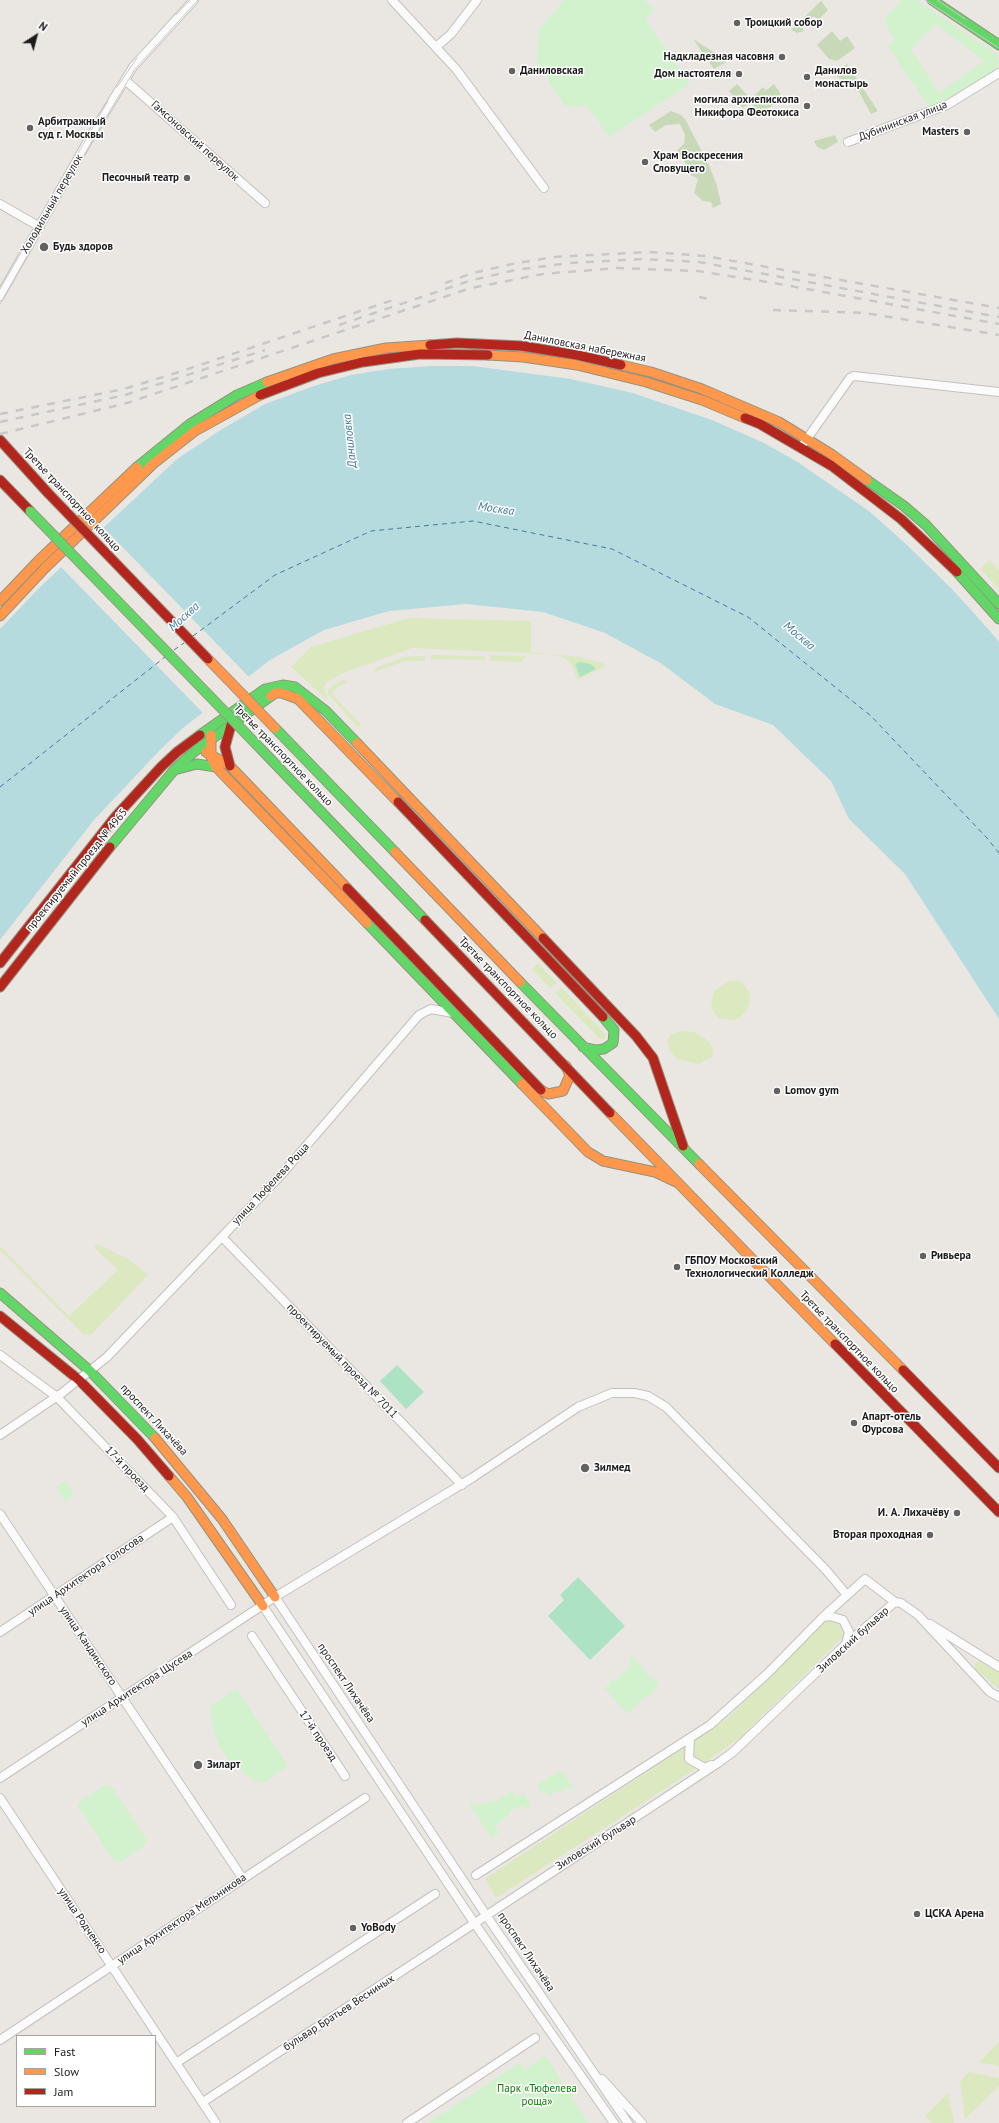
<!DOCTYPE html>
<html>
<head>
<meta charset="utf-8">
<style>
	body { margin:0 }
	#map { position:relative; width:999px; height:2123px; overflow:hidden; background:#eae7e3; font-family:"PT Sans",sans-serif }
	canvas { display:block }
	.legend { position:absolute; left:16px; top:2035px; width:140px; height:72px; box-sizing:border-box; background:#fff; border:1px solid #a4a4a4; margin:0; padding:5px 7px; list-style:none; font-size:12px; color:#1b1b1b }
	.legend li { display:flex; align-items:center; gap:8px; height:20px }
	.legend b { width:20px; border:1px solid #a4a4a4 }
	.north { position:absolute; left:16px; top:16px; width:40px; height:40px; -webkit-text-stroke:3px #fff; paint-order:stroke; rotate:36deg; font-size:11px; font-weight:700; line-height:16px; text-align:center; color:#1b1b1b }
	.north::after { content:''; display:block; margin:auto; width:14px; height:18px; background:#1b1b1b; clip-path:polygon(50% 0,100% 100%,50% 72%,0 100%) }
</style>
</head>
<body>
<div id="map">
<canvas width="999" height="2123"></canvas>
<ul class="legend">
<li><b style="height:5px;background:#63d668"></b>Fast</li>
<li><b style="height:5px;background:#ff974d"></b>Slow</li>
<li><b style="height:5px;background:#b3261e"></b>Jam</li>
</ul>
<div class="north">N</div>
</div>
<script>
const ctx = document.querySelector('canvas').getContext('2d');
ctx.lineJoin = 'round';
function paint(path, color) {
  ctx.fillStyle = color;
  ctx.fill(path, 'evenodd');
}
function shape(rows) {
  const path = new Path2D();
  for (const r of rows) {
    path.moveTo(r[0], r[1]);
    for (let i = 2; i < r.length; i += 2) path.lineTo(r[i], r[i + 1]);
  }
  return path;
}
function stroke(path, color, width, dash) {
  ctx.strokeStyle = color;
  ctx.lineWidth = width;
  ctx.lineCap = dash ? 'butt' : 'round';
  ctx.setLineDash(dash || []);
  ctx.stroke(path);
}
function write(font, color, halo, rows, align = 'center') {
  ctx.font = font + ' "PT Sans",sans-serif';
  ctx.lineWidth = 3;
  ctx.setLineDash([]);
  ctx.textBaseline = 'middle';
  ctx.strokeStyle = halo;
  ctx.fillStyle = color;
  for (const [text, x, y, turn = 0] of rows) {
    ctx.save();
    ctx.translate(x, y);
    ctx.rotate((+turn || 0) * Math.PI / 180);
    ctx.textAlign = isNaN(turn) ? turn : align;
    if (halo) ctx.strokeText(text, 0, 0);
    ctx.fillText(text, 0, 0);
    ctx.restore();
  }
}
paint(shape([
	[989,560,999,570,999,589,980,569],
	[409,618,531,621,531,653,412,648,343,673,328,681,324,687,327,700,291,667,311,647],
	[532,652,579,657,603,663,605,666,578,680,571,664,565,658,550,654,532,654],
	[431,655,484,656,485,660,431,659],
	[490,655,526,656,521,662,490,661],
	[425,656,425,661,405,661,374,672,376,668,405,657],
	[342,680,348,682,336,688,332,694,361,725,358,727,328,694,328,690,333,685],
	[538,963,557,983,550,988,532,969],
	[729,981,737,981,743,983,751,995,748,1008,740,1018,734,1020,719,1018,714,1013,711,1003,714,991],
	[561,987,606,1035,605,1039,600,1039,555,993],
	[681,1031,694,1032,706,1039,711,1045,713,1052,712,1057,699,1064,677,1059,670,1051,667,1040,671,1034],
	[97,1244,128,1259,148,1275,92,1334,88,1335,84,1335,0,1250,0,1246,69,1316,118,1270,94,1247],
	[828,1619,840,1623,844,1628,843,1637,740,1738,697,1768,496,1898,485,1879,727,1719],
	[981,1660,999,1672,999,1689,975,1669,975,1663],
	[999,2042,999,2066,979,2062],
	[969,2072,999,2078,999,2086,965,2119,960,2081],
	[948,2093,954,2123,932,2123,925,2116]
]), '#dbe8c0');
paint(shape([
	[821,1,828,10,818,20,814,16,802,27,804,31,797,33,791,30],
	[832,31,840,41,847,36,855,48,837,61,829,59,817,45],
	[693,39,728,61,714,69],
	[847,64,878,111,871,114,859,92,835,75],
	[737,84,751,99,763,87,765,90,768,89,774,84,780,93,780,100,760,114,750,103,743,108,729,91],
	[671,111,681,115,685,119,709,165,717,186,721,204,713,208,711,202,703,201,694,193,698,179,689,174,684,160,678,155,677,150,684,144,685,135,680,124,666,125,655,132,649,125],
	[835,135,838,142,824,150,817,147,814,141]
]), '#c8d9b8');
paint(shape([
	[564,0,644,0,654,10,645,19,690,84,609,137,588,107,565,106,537,64,539,30],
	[901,0,916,0,997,54,999,63,996,71,957,94,929,107,888,47,894,39,884,20],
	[936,24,984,61,939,93,911,49],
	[66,1481,74,1495,65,1501,56,1487],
	[632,1656,644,1668,642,1669,645,1670,646,1674,659,1684,657,1688,656,1687,654,1691,652,1691,653,1693,651,1695,647,1695,644,1700,642,1699,628,1714,605,1689,605,1687,611,1683,609,1681,612,1679,615,1681,632,1664,628,1660],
	[237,1689,288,1766,264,1783,252,1779,230,1763,220,1748,215,1734,210,1713,211,1706],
	[561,1771,573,1787,569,1791,565,1786,565,1789,559,1793,557,1790,549,1796,546,1792,543,1794,537,1786,551,1775,552,1776],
	[106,1785,112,1787,147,1840,144,1846,120,1862,113,1860,78,1806,82,1800],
	[512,1791,516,1797,523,1793,531,1805,526,1809,523,1805,510,1811,511,1813,495,1826,499,1833,492,1838,469,1804,471,1802,473,1805,477,1805,482,1802,484,1805,493,1800,495,1802],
	[545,2055,588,2123,428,2123,519,2063,525,2070]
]), '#d2f1cd');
paint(shape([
	[580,662,591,664,596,669,580,677,575,664],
	[397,1365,424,1392,406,1409,380,1381],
	[578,1577,625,1626,590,1660,548,1616,564,1600,560,1595]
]), '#aee2c5');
paint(shape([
	[431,366,473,366,571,379,633,393,668,405,712,420,762,442,796,461,869,511,907,545,952,589,990,631,999,642,999,1019,905,874,849,819,831,781,773,725,715,704,662,664,605,633,543,612,466,604,389,611,324,630,270,660,183,728,161,749,94,820,0,940,0,629,39,588,177,459,219,431,265,404,314,386,351,375,388,369]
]), '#b6dbde');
paint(shape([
	[102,526,250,678,204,714,60,566]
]), '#eae7e3');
stroke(shape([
	[193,636,275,575,371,531,473,521,612,549,748,617,871,716,987,838,999,853],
	[174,650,184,643],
	[0,787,165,657]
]), '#427a9c', 1, [5, 4]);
const street = shape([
	[392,0,456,69,544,188],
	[436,47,451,34,477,0],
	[125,80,265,203],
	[848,142,947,105,999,73],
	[0,204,40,227],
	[0,296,89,139,133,67,194,0],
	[804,443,850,378,854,376,999,392],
	[222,1237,462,1485],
	[0,1355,57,1397,173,1517,231,1605],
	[0,1435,62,1393,107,1357,281,1175,419,1015,431,1009,453,1013],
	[0,1514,243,1879],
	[275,1597,486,1915,628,2123],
	[263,1606,475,1924,614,2123],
	[823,1617,830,1616,843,1620,849,1632,846,1644],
	[930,1624,999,1667],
	[0,1632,173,1517],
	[252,1636,345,1776],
	[690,1738,689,1759,705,1768,711,1765],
	[0,1778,275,1597,472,1478,578,1407,612,1393,634,1393,648,1396,666,1407,826,1570,847,1595],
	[0,1798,216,2123],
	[476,1875,710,1725,768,1673,823,1617,865,1579,895,1602],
	[0,2040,365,1798],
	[176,2063,435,1894],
	[602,2079,642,2123],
	[203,2102,718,1763,733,1752,845,1645,895,1602,901,1603,918,1615,990,1692,999,1697],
	[407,2123,535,2038]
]);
const fast = shape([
	[932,0,999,45],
	[137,467,190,424,237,395,267,382],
	[867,480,904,506,926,525,999,604],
	[957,572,999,619],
	[275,728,395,852],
	[200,735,265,689,283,685,295,687,326,711,357,743],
	[257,745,425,920],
	[178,769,197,764,216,767],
	[110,847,175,769,195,751,271,696],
	[367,923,522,1084],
	[520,982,699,1164],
	[583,1047,596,1050,604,1049,613,1043,614,1030,603,1017],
	[0,1293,90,1371,155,1438]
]);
const slow = shape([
	[488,355,523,357,577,365,646,382,702,400,745,418],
	[621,365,651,372,702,389,779,422,831,454,867,480],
	[267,382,333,359,386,348,430,345],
	[0,601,38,561,137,467],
	[0,616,45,568,153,464,195,431,260,395],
	[271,696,275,693,282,693,298,699,398,802],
	[211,735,211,757,216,767,367,923],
	[357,743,543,938],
	[206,752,230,766,347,888],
	[395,852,520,982],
	[522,1084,588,1152,603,1161,655,1172,676,1182],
	[541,1090,548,1094,563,1091,570,1075,566,1066],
	[610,1113,835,1344],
	[699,1164,903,1370],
	[155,1438,222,1519,275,1597],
	[169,1476,187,1497,263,1606]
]);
const jam = shape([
	[430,345,457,343,522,346,577,355,621,365],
	[260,395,318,373,363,362,420,354,488,355],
	[745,418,760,424,832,466,901,519,957,572],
	[0,440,48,493],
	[0,480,30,511],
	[230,766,225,747,231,725],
	[398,802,603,1017],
	[347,888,541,1090],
	[425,920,610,1113],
	[543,938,636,1036,653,1058,683,1146],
	[0,963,116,816,161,767,177,752,200,735],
	[0,987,110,847],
	[0,1316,79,1380,137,1439,169,1476],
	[835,1344,999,1512],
	[903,1370,999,1468]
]);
stroke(street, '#c2c1bf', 10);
stroke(fast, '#94927c', 11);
stroke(slow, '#94927c', 11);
stroke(jam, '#94927c', 11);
stroke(street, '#fcfbfb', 8);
stroke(fast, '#63d668', 9);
stroke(slow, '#ff974d', 9);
stroke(jam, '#b3261e', 9);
stroke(shape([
	[925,0,999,48],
	[937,0,965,19],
	[176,15,190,0],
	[117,87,137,58],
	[0,289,108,101],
	[0,304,92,141,135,69,198,0]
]), '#c9c8c8', 1);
stroke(shape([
	[445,283,473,273,512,264,554,257,650,252,705,256,999,308],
	[699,297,715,300],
	[773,310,865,313,999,335],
	[339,325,469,281,515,270,569,263,642,259,699,262,999,317],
	[0,414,124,389,182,371,396,299],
	[0,422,125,395,265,350],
	[0,434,127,403,471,288,543,274,617,268,698,271,774,283,999,324]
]), '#c9c8c8', 2.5, [8, 8]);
const fastBridge = shape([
	[30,511,257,745]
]);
const slowBridge = shape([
	[208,659,275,728]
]);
const jamBridge = shape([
	[48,493,208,659]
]);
stroke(fastBridge, '#a09180', 11, []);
stroke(slowBridge, '#a09180', 11, []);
stroke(jamBridge, '#a09180', 11, []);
stroke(fastBridge, '#63d668', 9);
stroke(slowBridge, '#ff974d', 9);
stroke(jamBridge, '#b3261e', 9);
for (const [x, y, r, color] of [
	[737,23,4,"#636261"],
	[782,57,4,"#636261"],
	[512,71,4,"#636261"],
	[739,74,4,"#636261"],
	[807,77,4,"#636261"],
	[807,106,4,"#636261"],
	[30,128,4,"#636261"],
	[967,132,4,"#636261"],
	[645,162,4,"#636261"],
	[187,178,4,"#636261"],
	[44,247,5,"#636261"],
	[777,1091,4,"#636261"],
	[923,1256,4,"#636261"],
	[677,1267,4,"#636261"],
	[854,1423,4,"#636261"],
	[585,1468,5,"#636261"],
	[957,1513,4,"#636261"],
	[930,1535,4,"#636261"],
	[198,1765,5,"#636261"],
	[917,1914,4,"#636261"],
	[353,1928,4,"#636261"]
]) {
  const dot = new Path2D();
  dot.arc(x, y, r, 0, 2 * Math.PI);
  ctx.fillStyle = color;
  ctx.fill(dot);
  stroke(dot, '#fff', 1.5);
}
write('bold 11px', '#1b1b1b', '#fff', [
	["Троицкий собор",745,23],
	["Надкладезная часовня",774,57,"right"],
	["Даниловская",520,71],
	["Данилов",815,71],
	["монастырь",815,84],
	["Дом настоятеля",731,74,"right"],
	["могила архиепископа",799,100,"right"],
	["Никифора Феотокиса",799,113,"right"],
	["Арбитражный",38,122],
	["суд г. Москвы",38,135],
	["Masters",959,132,"right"],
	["Храм Воскресения",653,156],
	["Словущего",653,169],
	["Песочный театр",179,178,"right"],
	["Будь здоров",53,247],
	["Lomov gym",785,1091],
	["Ривьера",931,1256],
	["ГБПОУ Московский",685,1261],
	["Технологический Колледж",685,1274],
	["Апарт-отель",862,1417],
	["Фурсова",862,1430],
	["Зилмед",594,1468],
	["И. А. Лихачёву",949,1513,"right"],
	["Вторая проходная",922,1535,"right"],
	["Зиларт",207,1765],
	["ЦСКА Арена",925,1914],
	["YoBody",361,1928]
], 'left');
write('11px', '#1b1b1b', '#fff', [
	["Дубининская улица",903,121,-21],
	["Гамсоновский переулок",195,141,42],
	["Холодильный переулок",52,204,-60],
	["Даниловская набережная",585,347,11],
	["Третье транспортное кольцо",72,500,47],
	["Третье транспортное кольцо",283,755,46],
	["проектируемый проезд № 4965",77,870,-51],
	["Третье транспортное кольцо",508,988,46],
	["улица Тюфелева Роща",271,1184,-47],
	["Третье транспортное кольцо",849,1342,46],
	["проектируемый проезд № 7011",342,1361,46],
	["проспект Лихачёва",154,1420,47],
	["17-й проезд",127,1469,46],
	["улица Архитектора Голосова",86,1575,-34],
	["Зиловский бульвар",853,1640,-42],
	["улица Кандинского",88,1646,56],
	["проспект Лихачёва",346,1683,56],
	["улица Архитектора Щусева",137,1688,-33],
	["17-й проезд",318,1736,56],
	["Зиловский бульвар",596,1843,-32],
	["улица Архитектора Мельникова",182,1919,-34],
	["улица Родченко",82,1921,56],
	["проспект Лихачёва",526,1952,56],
	["бульвар Братьев Весниных",339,2013,-33]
]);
write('11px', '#0f790a', '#fff', [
	["Парк «Тюфелева",537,2089],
	["роща»",537,2102]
]);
write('italic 12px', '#427a9c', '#fff', [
	["Даниловка",350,441,-96],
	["Москва",496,509,8],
	["Москва",184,617,-42],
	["Москва",799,636,40]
]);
</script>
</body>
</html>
